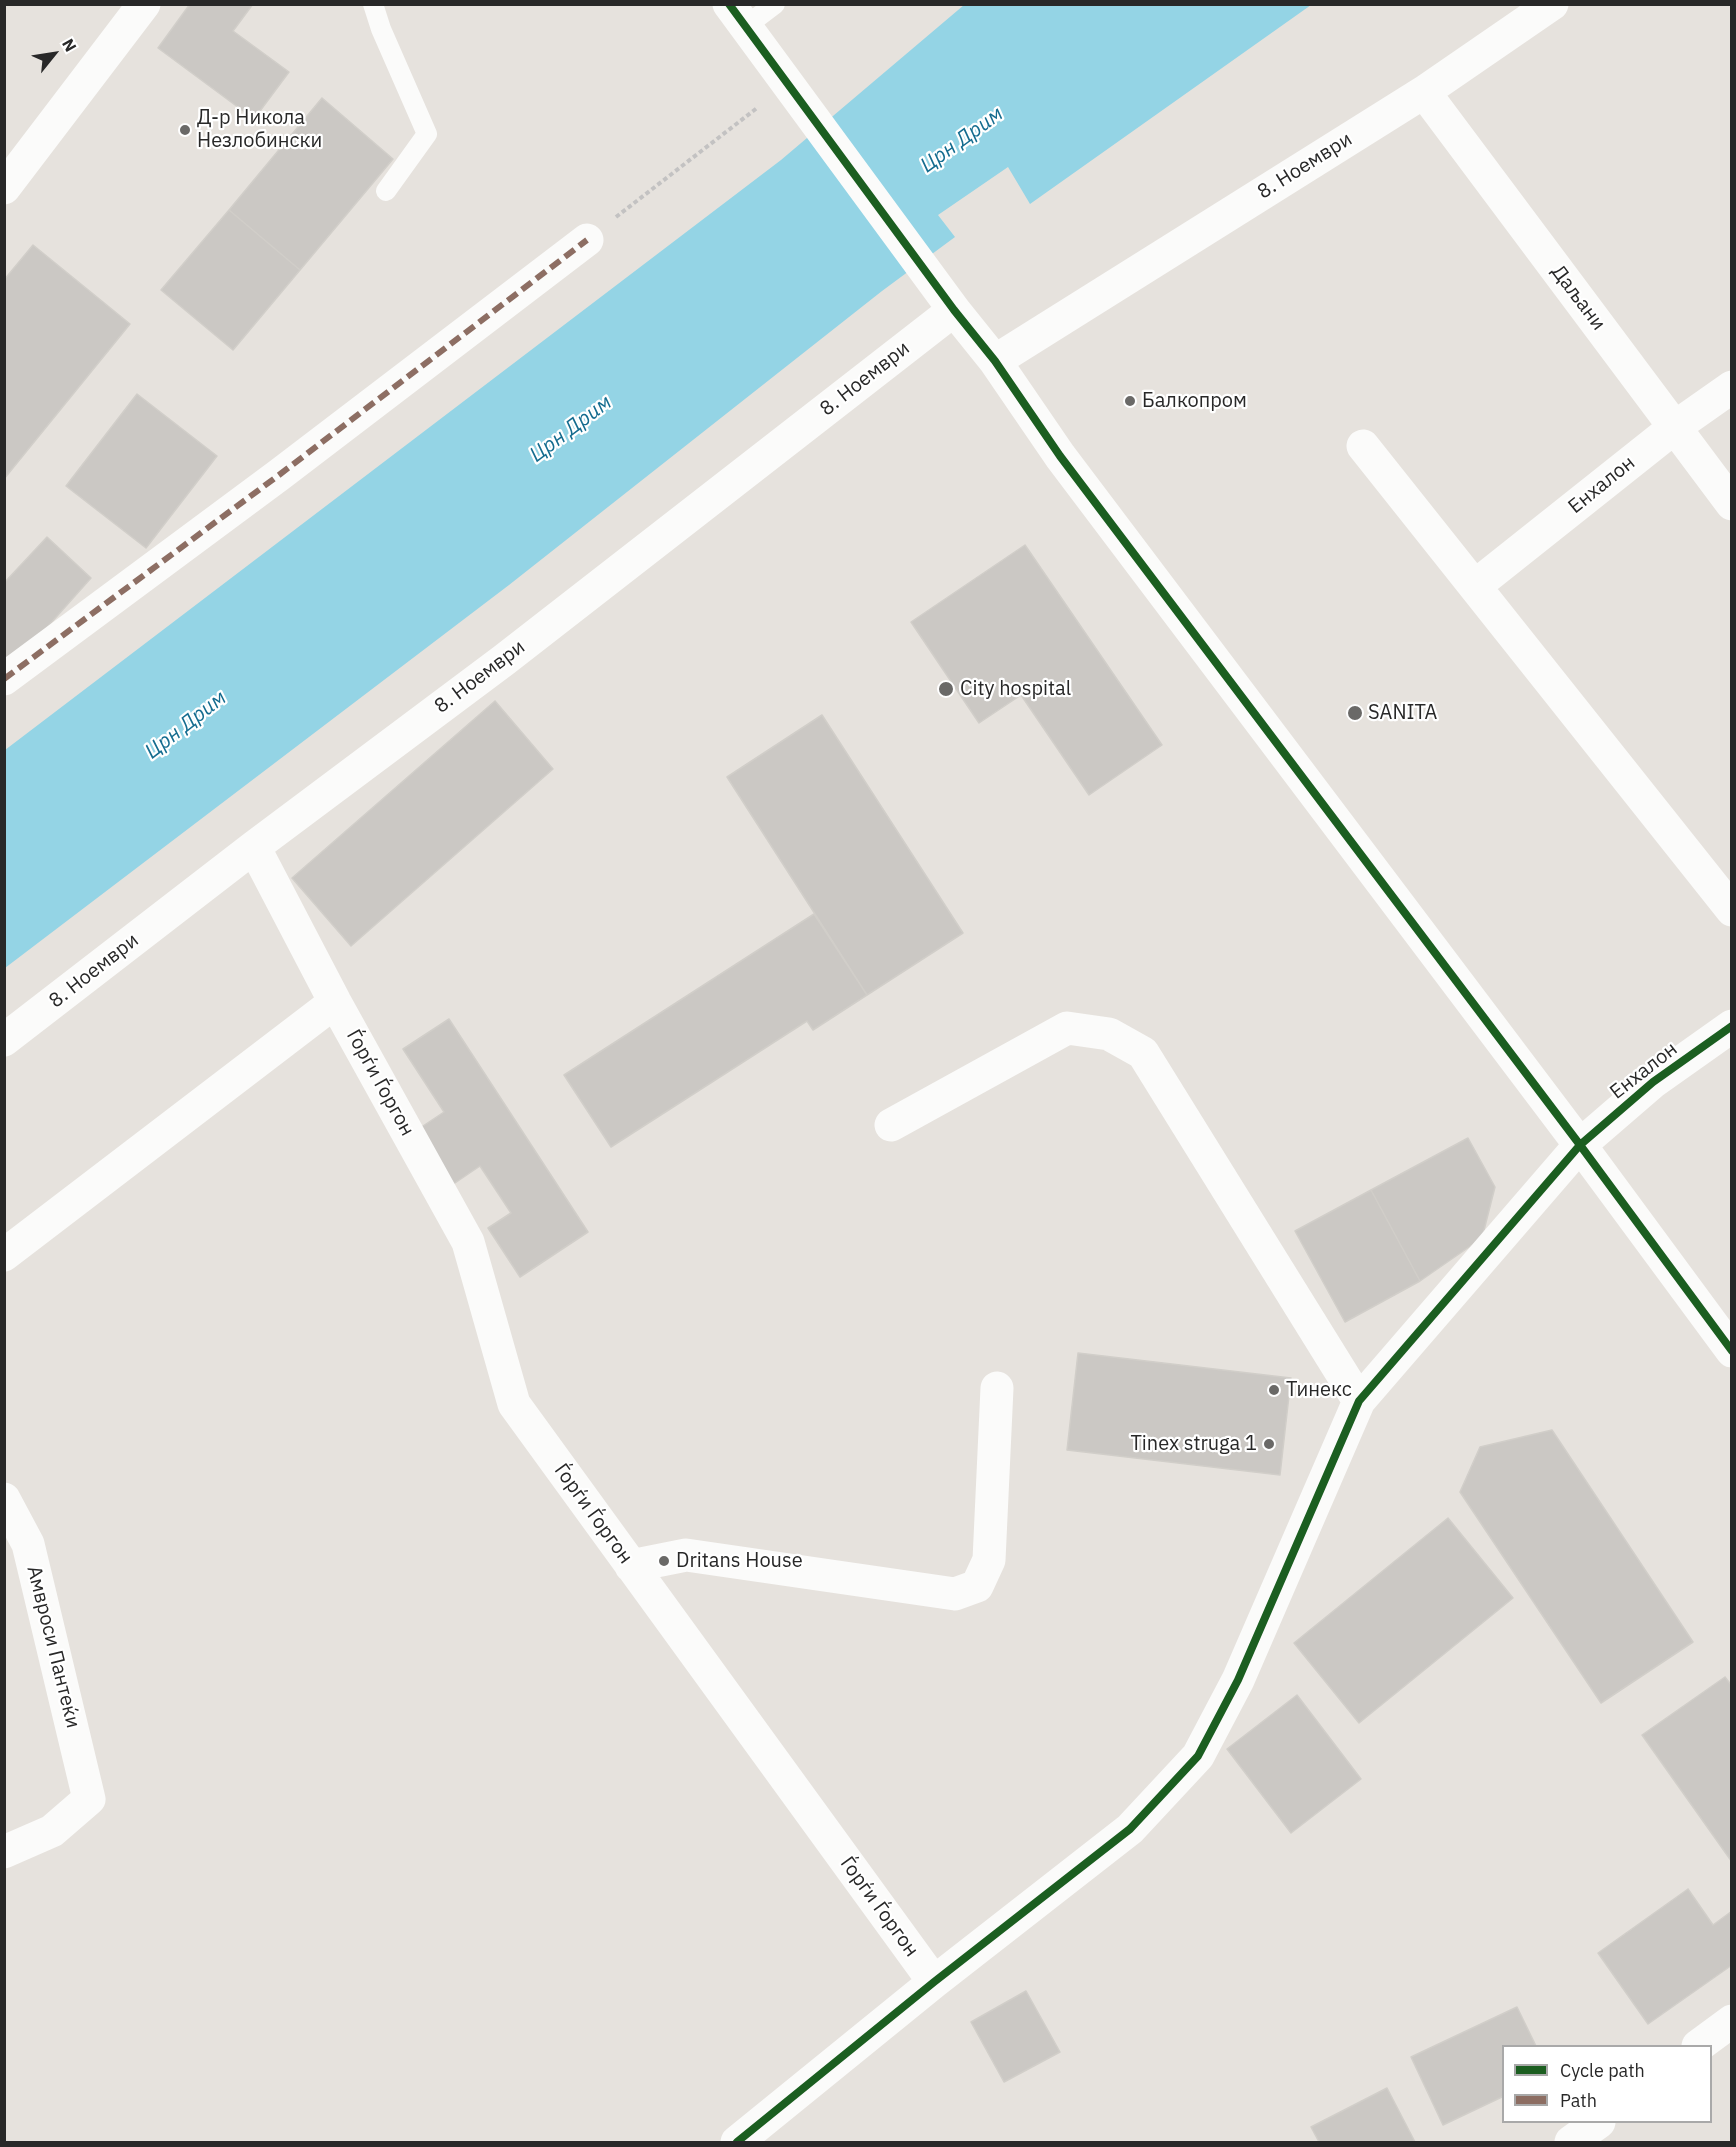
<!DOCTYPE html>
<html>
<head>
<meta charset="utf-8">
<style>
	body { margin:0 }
	#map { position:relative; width:1736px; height:2147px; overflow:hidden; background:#e6e2dd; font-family:"IBM Plex Sans",sans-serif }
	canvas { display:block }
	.frame { position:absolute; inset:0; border:6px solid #282828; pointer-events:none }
	.legend { position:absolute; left:1502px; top:2045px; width:210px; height:78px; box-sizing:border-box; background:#fff; border:2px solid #a9a9a9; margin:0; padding:8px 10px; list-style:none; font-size:18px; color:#282828 }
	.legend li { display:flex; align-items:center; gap:12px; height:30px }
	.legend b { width:30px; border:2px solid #a9a9a9 }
	.north { position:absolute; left:24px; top:24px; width:60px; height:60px; -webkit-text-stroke:4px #fff; paint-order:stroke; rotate:60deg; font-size:16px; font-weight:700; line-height:24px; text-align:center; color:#282828 }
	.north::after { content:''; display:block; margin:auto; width:21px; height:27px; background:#282828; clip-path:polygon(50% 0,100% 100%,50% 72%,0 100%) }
</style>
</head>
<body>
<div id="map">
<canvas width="1736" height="2147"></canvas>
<div class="frame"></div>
<ul class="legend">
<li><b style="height:8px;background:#1b5e20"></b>Cycle path</li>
<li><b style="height:8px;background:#8d6e63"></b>Path</li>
</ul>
<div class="north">N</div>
</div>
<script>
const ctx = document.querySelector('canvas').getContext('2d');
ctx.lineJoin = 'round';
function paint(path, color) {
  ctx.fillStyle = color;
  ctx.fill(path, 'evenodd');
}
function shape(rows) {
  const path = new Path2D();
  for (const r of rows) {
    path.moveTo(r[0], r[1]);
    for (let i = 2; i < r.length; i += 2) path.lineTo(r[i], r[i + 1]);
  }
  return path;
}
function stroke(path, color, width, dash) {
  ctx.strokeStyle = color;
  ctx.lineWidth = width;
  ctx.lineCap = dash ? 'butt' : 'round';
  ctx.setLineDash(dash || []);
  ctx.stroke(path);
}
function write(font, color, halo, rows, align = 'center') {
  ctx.font = font + ' "IBM Plex Sans",sans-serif';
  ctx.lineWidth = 4.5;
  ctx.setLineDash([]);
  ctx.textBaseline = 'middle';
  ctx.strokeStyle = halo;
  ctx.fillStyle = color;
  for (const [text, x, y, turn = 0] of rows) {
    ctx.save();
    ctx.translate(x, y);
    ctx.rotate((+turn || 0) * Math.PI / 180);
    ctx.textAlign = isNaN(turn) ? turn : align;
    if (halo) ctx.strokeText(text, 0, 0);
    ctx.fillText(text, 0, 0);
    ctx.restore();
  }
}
paint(shape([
	[964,5,1311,5,1030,204,1008,167,938,215,955,237,882,291,509,585,5,968,5,750,781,160]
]), '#94d4e5');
const building = shape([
	[190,4,253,4,233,31,289,72,254,119,158,48,190,4],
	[322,98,393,159,300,270,229,210,322,98],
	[229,210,300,270,233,350,161,290,229,210],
	[33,245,130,324,4,479,4,280,33,245],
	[137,394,217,456,146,548,66,486,137,394],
	[47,537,91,578,8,671,4,668,4,583,47,537],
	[1025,545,1162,745,1089,795,1021,695,979,723,911,622,1025,545],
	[495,701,553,769,351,946,292,878,495,701],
	[822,715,963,933,867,995,727,777,822,715],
	[814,914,867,995,813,1030,807,1021,611,1147,564,1075,814,914],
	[449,1019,588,1232,520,1277,488,1228,511,1213,480,1166,452,1185,417,1130,444,1112,403,1049,449,1019],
	[1468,1138,1495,1187,1482,1238,1420,1281,1371,1190,1468,1138],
	[1371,1190,1420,1281,1345,1322,1295,1231,1371,1190],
	[1078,1353,1291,1378,1280,1475,1067,1450,1078,1353],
	[1552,1430,1693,1642,1601,1703,1460,1492,1480,1447,1552,1430],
	[1448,1518,1513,1598,1359,1723,1294,1643,1448,1518],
	[1725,1677,1732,1686,1732,1862,1642,1735,1725,1677],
	[1297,1695,1361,1779,1291,1833,1227,1749,1297,1695],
	[1688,1889,1713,1925,1732,1911,1732,1965,1648,2024,1598,1953,1688,1889],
	[1026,1991,1060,2052,1004,2082,971,2022,1026,1991],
	[1517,2007,1536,2046,1504,2046,1504,2096,1443,2125,1411,2057,1517,2007],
	[1387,2088,1415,2142,1319,2142,1311,2127,1387,2088]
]);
paint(building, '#cbc8c4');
stroke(building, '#d1cec9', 1.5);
stroke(shape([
	[616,217,757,108]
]), '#c3c2c2', 4, [4.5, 3]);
stroke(shape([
	[373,4,381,29,427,134,386,191],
	[746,26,775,4]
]), '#fbfbfa', 20);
stroke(shape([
	[729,4,954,310,995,361,1060,456,1580,1145,1732,1351],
	[1424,92,1732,504],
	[4,188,144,4],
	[995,361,1424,92,1552,4],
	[1363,446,1732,910],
	[1475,586,1675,427,1732,387],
	[4,679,279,475,587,240],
	[254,847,335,1002,468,1242,514,1404,934,1982],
	[4,1040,254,847,504,660,954,310],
	[891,1125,1067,1028,1109,1034,1143,1053,1359,1401],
	[4,1255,335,1002],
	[4,1499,28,1544,89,1799,52,1831,4,1852],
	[631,1566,686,1555,955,1594,977,1586,989,1560,997,1388],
	[1698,2046,1732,2021],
	[737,2142,934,1982,1130,1829,1198,1756,1238,1680,1359,1401,1580,1145,1653,1082,1732,1026],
	[1571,2142,1599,2122]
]), '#fbfbfa', 33);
stroke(shape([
	[4,679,279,475,587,240]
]), '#8d6e63', 6, [12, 6]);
stroke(shape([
	[729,4,954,310,995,361,1060,456,1580,1145,1732,1351],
	[737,2142,934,1982,1130,1829,1198,1756,1238,1680,1359,1401,1580,1145,1653,1082,1732,1026]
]), '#1b5e20', 8);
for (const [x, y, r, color] of [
	[185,130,6,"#6a6967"],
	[1130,401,6,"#6a6967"],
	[946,689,8,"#6a6967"],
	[1355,713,8,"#6a6967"],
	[1274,1390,6,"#6a6967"],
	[1269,1444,6,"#6a6967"],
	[664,1561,6,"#6a6967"]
]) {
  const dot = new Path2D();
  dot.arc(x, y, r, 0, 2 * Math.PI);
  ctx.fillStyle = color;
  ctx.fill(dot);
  stroke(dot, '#fff', 2);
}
write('20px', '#282828', '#fff', [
	["Д-р Никола",197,118],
	["Незлобински",197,141],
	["Балкопром",1142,401],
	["City hospital",960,689],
	["SANITA",1368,713],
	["Тинекс",1286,1390],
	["Tinex struga 1",1257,1444,"right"],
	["Dritans House",676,1561]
], 'left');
write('20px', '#282828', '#fff', [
	["8. Ноември",1305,166,-32],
	["Даљани",1578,298,53],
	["8. Ноември",865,379,-38],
	["Енхалон",1602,485,-39],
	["8. Ноември",480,677,-37],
	["8. Ноември",94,971,-38],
	["Енхалон",1644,1071,-38],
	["Ѓорѓи Ѓоргон",380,1083,61],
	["Ѓорѓи Ѓоргон",593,1514,54],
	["Амвроси Пантеќи",53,1647,76],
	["Ѓорѓи Ѓоргон",879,1907,54]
]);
write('italic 21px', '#146c8f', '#fff', [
	["Црн Дрим",962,140,-36],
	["Црн Дрим",571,429,-37],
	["Црн Дрим",186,725,-38]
]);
</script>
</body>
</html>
